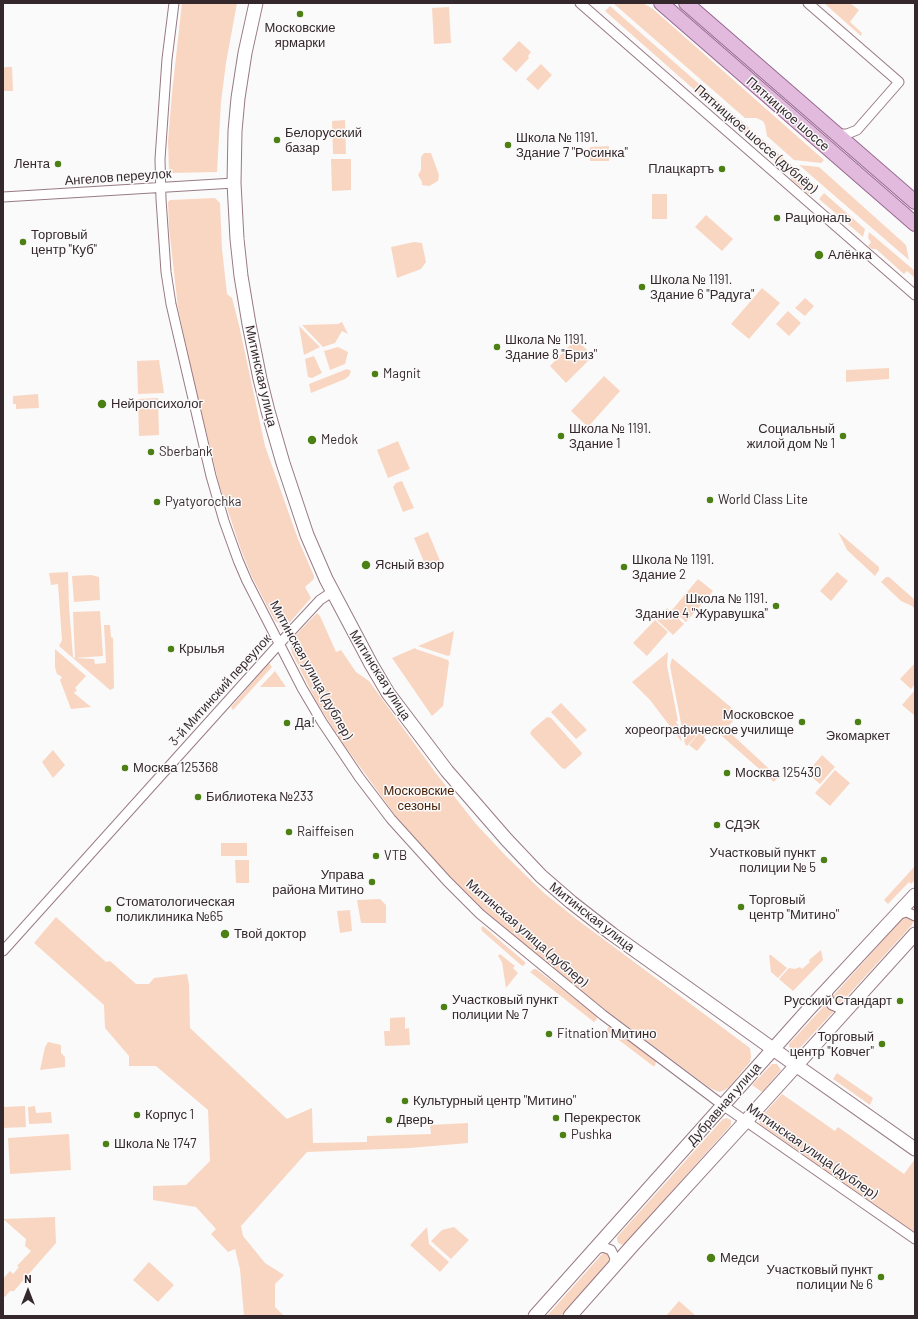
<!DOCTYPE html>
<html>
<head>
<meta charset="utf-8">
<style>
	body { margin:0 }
	#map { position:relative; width:918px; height:1319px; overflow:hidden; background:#fafafa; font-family:Barlow,sans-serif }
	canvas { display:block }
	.frame { position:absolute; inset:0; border:4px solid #35282c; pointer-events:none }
	.north { position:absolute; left:8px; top:1271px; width:40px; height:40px; -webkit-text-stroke:3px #fafafa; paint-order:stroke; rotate:0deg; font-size:11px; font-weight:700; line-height:16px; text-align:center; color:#35282c }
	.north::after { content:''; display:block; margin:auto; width:14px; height:18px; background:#35282c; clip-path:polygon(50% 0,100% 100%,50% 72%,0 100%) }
</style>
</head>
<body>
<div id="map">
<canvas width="918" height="1319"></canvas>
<div class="frame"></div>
<div class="north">N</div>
</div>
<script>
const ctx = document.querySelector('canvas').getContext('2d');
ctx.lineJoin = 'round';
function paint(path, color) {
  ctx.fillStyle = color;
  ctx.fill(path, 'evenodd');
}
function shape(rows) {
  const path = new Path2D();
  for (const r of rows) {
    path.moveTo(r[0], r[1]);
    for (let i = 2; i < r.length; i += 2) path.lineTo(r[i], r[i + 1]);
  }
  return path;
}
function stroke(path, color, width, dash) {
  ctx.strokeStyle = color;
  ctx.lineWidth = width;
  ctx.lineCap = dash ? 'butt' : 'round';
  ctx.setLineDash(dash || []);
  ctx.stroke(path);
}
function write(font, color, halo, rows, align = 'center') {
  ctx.font = font + ' Barlow,sans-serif';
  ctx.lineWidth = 3;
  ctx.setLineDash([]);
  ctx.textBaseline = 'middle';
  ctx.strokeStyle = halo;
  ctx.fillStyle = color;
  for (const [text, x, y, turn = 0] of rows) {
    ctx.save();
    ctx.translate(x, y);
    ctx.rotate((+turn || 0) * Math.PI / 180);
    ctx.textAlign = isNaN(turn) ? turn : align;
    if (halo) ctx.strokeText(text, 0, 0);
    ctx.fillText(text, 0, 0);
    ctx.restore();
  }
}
paint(shape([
	[182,3,237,3,226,63,221,102,217,172,169,173,168,141,172,93],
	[613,3,643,3,653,9,824,160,821,163,794,160,767,136,765,125,763,121,756,118,745,118],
	[824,3,850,3,859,10,850,22,862,33,861,36],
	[610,6,818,188,811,196,791,179,792,176,605,11],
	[449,7,451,43,434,44,432,8],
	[519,41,531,52,528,56,529,58,516,72,502,59],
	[541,64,552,75,538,90,526,79],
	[5,67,12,67,13,91,3,91,3,70],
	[345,120,346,154,333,154,332,121],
	[609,146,609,161,590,161,590,147],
	[424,153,431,153,439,175,438,181,429,186,422,185,422,182,418,175,421,170,421,157],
	[331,159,351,159,351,190,332,191],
	[799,165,819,167,906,245,909,260],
	[824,193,865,229,863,237,819,199],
	[667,194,667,219,652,219,652,194],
	[215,198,220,203,222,249,227,294,232,298,239,325,265,446,298,539,314,576,314,579,305,587,311,598,284,629,282,629,279,626,280,624,275,621,252,577,241,550,219,484,193,377,178,308,169,228,168,202,170,200],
	[706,215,733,239,722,251,695,227],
	[869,232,915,271,915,278,907,271,904,274,876,249,872,249,868,246,871,242,868,238],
	[414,242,422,243,426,262,421,269,397,278,391,247],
	[762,288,780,303,749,339,731,324],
	[805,298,814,306,805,316,795,308],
	[788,311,801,323,789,336,776,324],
	[342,322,348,334,342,331,335,343,323,347,302,325,338,324],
	[299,326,320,347,304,355],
	[576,339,593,356,566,383,550,366],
	[338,347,348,352,345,364,330,370,324,351],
	[314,356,322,373,312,378,308,377,305,359],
	[159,360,164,393,138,394,137,361],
	[889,368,889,379,846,382,846,370],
	[347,369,351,371,349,376,345,379,311,393,309,384],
	[604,376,620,391,588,427,571,411],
	[38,394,39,408,16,409,16,404,13,404,13,396],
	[158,398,159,435,139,436,138,399],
	[398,441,410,469,388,478,377,450],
	[402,481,414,508,403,512,393,487,396,483],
	[428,532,441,563,427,569,414,538],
	[838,532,879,567,879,570,875,576,847,550],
	[68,572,69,606,73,657,75,658,73,612,100,611,103,656,75,658,94,659,95,664,106,663,104,625,110,625,111,637,113,638,114,688,110,690,59,646,62,640,58,584,51,585,49,573],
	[837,572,848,581,831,601,820,591],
	[91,575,99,577,100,600,74,602,72,576],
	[886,577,889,577,915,600,915,609,912,606,901,601,881,582],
	[698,579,713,591,686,622,672,610],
	[667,608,684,624,673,635,656,619],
	[317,613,320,616,336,652,341,650,356,672,369,681,435,772,476,824,506,856,544,893,579,921,750,1048,751,1057,750,1062,729,1087,723,1091,719,1092,710,1088,607,1011,484,912,450,878,416,839,395,815,339,738,315,699,292,653,290,641],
	[655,620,668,632,647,656,633,643],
	[454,631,450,655,448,656,418,646],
	[415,648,416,649,448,660,449,662,443,706,432,716,392,658],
	[55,649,86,676,75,688,77,690,74,693,91,707,71,709,60,680,62,677,57,674,55,667],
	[668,652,667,665,678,721,676,721,677,724,678,724,682,742,650,700,632,682],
	[672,658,739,714,726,729,778,777,774,782,715,730,711,735,708,732,704,737,706,740,697,751,689,745,707,724,687,746,685,744,670,666],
	[269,663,272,667,233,710,231,707],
	[915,663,915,684,911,689,900,679],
	[275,671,286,687,259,687,260,687],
	[915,690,915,716,902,705],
	[561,703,587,730,576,739,551,712],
	[547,717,551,718,582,753,581,755,565,769,562,768,532,736,530,733,532,730],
	[53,750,65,765,53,778,42,762],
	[822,755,835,767,820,784,807,773],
	[835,770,850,783,830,806,815,793],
	[221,843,247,843,247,856,221,856],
	[235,860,249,860,249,883,236,883],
	[915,866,915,880,911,884,909,882,888,904,884,900],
	[380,899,386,905,386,923,361,923,357,900],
	[350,910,352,931,340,933,337,911],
	[56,917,106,962,110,961,136,984,149,984,154,978,187,974,189,984,190,1028,287,1119,312,1108,313,1143,367,1142,367,1136,431,1134,430,1125,468,1123,468,1143,410,1148,307,1152,241,1226,243,1236,265,1263,284,1275,275,1284,275,1307,284,1316,244,1316,240,1269,235,1249,228,1252,211,1234,216,1229,196,1207,153,1200,153,1186,186,1185,210,1161,208,1110,156,1066,129,1066,129,1056,105,1028,104,1005,34,943],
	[904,917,908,917,912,918,913,922,912,925,841,1003,836,1003,833,996],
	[483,926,525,962,525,964,523,966,521,965,482,931,481,928],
	[821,950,823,960,793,991,779,979,789,968,795,969,800,967,802,969,810,962,809,960],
	[500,954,515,966,513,968,518,973,506,988,502,962,498,956],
	[769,955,771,955,787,968,778,978,771,972],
	[534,969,536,969,597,1016,597,1019,594,1022,530,972],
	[826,1004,828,1009,834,1011,797,1051,794,1052,791,1050,789,1046,789,1044],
	[405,1017,405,1029,409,1028,410,1045,385,1046,384,1031,390,1031,390,1018],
	[609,1027,612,1027,656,1061,655,1066,653,1066,607,1031,607,1029],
	[48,1042,61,1045,61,1053,65,1057,65,1067,40,1070,45,1047],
	[772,1064,777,1064,781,1070,762,1092,752,1085],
	[837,1073,873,1098,870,1105,833,1079],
	[782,1094,835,1131,838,1127,904,1174,915,1159,915,1233,760,1124,759,1121,760,1118],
	[25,1106,26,1127,3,1128,3,1107],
	[35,1106,36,1113,51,1112,52,1123,29,1124,28,1107],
	[727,1118,731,1120,731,1125,625,1244,623,1245,618,1243,617,1239,617,1237,723,1119],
	[69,1134,71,1170,10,1174,8,1138],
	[55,1217,56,1243,14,1291,10,1291,5,1297,3,1295,3,1279,10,1271,13,1274,19,1267,17,1266,31,1251,25,1246,26,1239,3,1219],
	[427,1227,429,1244,449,1262,440,1272,410,1245],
	[454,1227,469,1240,451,1259,431,1241,442,1230],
	[603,1253,607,1253,611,1260,561,1316,547,1316],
	[149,1262,174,1285,158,1302,133,1280],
	[679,1301,696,1316,666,1316]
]), '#f9d6c2');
const minor = shape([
	[174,3,167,59,160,159,161,199,166,272,171,304,211,476,224,521,238,560,247,581,302,688,322,722,359,777,391,819,447,881,480,914,603,1015,724,1106,915,1239],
	[580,3,915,295],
	[808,3,899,82,857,130,847,134,836,134],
	[3,197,234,183],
	[896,915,907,912,915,916],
	[3,951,280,643,320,600,332,592],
	[829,988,827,996,832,1005,841,1009,850,1005],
	[594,1250,603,1247,611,1250,615,1258,613,1267]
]);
const secondary = shape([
	[256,3,245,53,238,98,235,131,234,183,237,239,241,276,249,324,260,379,268,411,283,463,307,535,326,579,371,664,388,693,447,771,506,839,541,876,571,902,612,934,773,1049,915,1149],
	[535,1316,808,1010,915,895],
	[570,1316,632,1246,746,1121,915,934]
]);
const primary = shape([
	[661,3,915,224],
	[686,3,915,202]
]);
stroke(minor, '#997a84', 11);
stroke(secondary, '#997a84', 15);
stroke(primary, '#986991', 16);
stroke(minor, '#fff', 9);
stroke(secondary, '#fff', 13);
stroke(primary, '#e2badd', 14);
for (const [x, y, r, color] of [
	[300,14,4,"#4c8015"],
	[277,140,4,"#4c8015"],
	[508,145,4,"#4c8015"],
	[58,164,4,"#4c8015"],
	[722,169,4,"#4c8015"],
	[777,218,4,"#4c8015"],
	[23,242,4,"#4c8015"],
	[819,255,5,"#4c8015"],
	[642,287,4,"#4c8015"],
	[497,347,4,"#4c8015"],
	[375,374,4,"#4c8015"],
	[102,404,5,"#4c8015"],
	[561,436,4,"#4c8015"],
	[843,436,4,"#4c8015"],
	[312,440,5,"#4c8015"],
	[151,452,4,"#4c8015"],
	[710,500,4,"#4c8015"],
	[157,502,4,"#4c8015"],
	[366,565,5,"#4c8015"],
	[624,567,4,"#4c8015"],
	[776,606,4,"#4c8015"],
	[171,649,4,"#4c8015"],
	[802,722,4,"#4c8015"],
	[858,722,4,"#4c8015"],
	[287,723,4,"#4c8015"],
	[125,768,4,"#4c8015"],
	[727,773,4,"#4c8015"],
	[198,797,4,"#4c8015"],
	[717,825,4,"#4c8015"],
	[289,832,4,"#4c8015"],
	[376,856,4,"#4c8015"],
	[824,860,4,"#4c8015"],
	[372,882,4,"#4c8015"],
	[741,907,4,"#4c8015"],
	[108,909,4,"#4c8015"],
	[225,934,5,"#4c8015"],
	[900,1001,4,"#4c8015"],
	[444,1007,4,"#4c8015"],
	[549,1034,4,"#4c8015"],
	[882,1044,4,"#4c8015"],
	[405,1101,4,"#4c8015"],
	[137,1115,4,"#4c8015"],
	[556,1118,4,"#4c8015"],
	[389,1120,4,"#4c8015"],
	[563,1135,4,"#4c8015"],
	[106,1144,4,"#4c8015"],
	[711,1258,5,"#4c8015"],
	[881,1277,4,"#4c8015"]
]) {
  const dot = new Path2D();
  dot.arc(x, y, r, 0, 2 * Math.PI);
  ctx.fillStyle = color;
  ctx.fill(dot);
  stroke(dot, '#fafafa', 1.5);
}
write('13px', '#35282c', '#fafafa', [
	["Московские",300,28,"center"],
	["ярмарки",300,43,"center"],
	["Белорусский",285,133],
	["базар",285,148],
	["Школа № 1191.",516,138],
	["Здание 7 \"Росинка\"",516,153],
	["Лента",50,164,"right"],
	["Плацкартъ",714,169,"right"],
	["Рациональ",785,218],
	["Торговый",31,235],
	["центр \"Куб\"",31,250],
	["Алёнка",828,255],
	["Школа № 1191.",650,280],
	["Здание 6 \"Радуга\"",650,295],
	["Школа № 1191.",505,340],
	["Здание 8 \"Бриз\"",505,355],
	["Magnit",383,374],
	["Нейропсихолог",111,404],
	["Школа № 1191.",569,429],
	["Здание 1",569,444],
	["Социальный",835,429,"right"],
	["жилой дом № 1",835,444,"right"],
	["Medok",321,440],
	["Sberbank",159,452],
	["World Class Lite",718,500],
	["Pyatyorochka",165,502],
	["Школа № 1191.",632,560],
	["Здание 2",632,575],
	["Ясный взор",375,565],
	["Школа № 1191.",768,599,"right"],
	["Здание 4 \"Журавушка\"",768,614,"right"],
	["Крылья",179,649],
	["Московское",794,715,"right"],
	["хореографическое училище",794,730,"right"],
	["Да!",295,723],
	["Экомаркет",858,736,"center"],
	["Москва 125368",133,768],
	["Москва 125430",735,773],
	["Библиотека №233",206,797],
	["СДЭК",725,825],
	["Raiffeisen",297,832],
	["Участковый пункт",816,853,"right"],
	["полиции № 5",816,868,"right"],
	["VTB",384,856],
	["Управа",364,875,"right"],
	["района Митино",364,890,"right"],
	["Торговый",749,900],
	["центр \"Митино\"",749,915],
	["Стоматологическая",116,902],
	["поликлиника №65",116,917],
	["Твой доктор",234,934],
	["Участковый пункт",452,1000],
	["полиции № 7",452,1015],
	["Русский Стандарт",892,1001,"right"],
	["Fitnation Митино",557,1034],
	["Торговый",874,1037,"right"],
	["центр \"Ковчег\"",874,1052,"right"],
	["Культурный центр \"Митино\"",413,1101],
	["Корпус 1",145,1115],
	["Перекресток",564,1118],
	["Дверь",397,1120],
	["Pushka",571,1135],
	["Школа № 1747",114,1144],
	["Медси",720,1258],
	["Участковый пункт",873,1270,"right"],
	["полиции № 6",873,1285,"right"]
], 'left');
write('13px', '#35282c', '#fafafa', [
	["Пятницкое шоссе",788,114,41],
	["Пятницкое шоссе (дублёр)",756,139,41],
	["Ангелов переулок",118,177,-4],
	["Митинская улица",261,376,77],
	["Митинская улица (дублер)",311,670,61],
	["Митинская улица",380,675,58],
	["3-й Митинский переулок",220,690,-48],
	["Митинская улица",592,917,38],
	["Митинская улица (дублер)",527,933,41],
	["Дубравная улица",724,1104,-49],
	["Митинская улица (дублер)",812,1151,35]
]);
write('13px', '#471c00', '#fafafa', [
	["Московские",419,791],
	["сезоны",419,806]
]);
</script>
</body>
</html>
